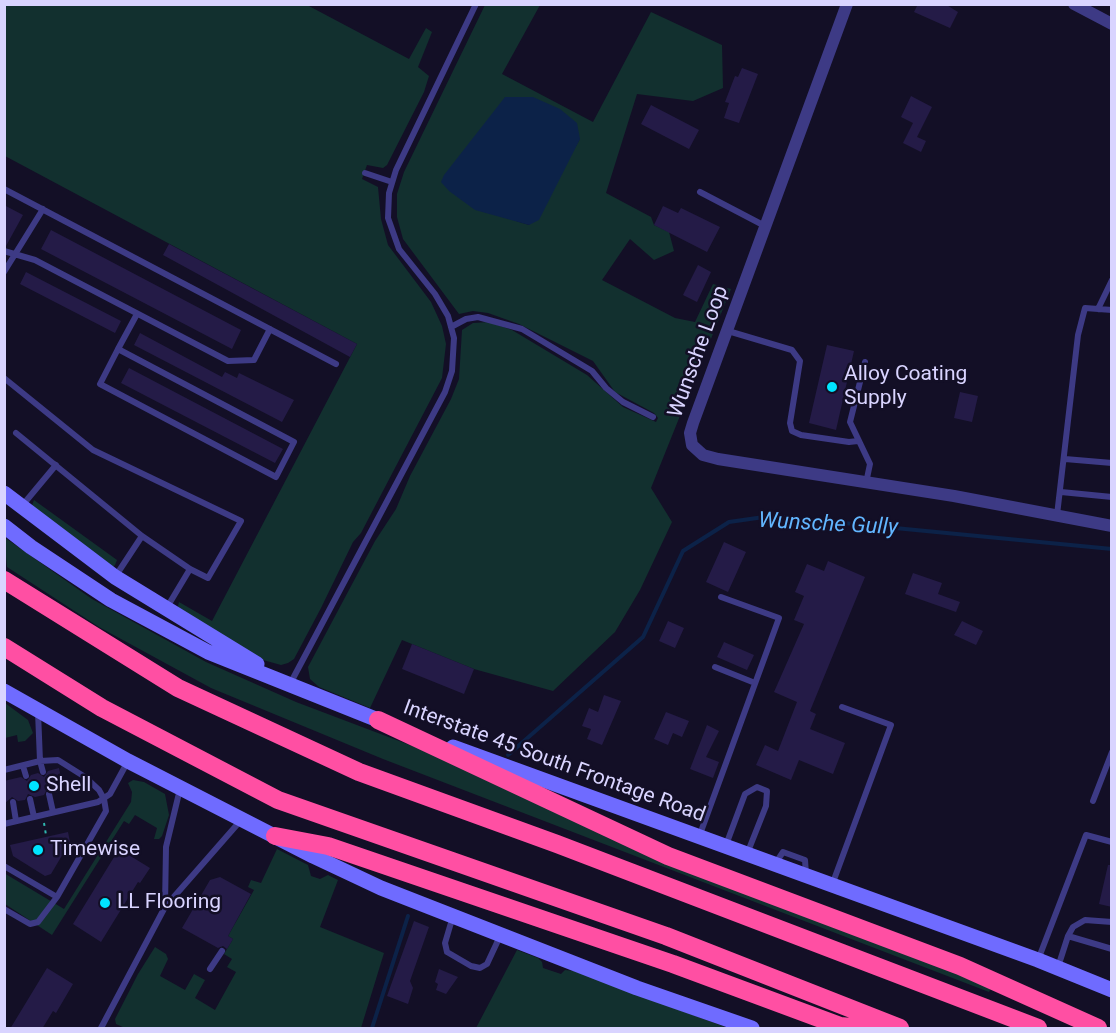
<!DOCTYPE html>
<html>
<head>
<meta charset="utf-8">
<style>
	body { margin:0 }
	#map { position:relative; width:1116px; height:1033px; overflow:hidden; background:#130f26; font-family:Roboto,sans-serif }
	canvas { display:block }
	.frame { position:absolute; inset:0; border:6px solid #d9d4ff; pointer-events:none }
</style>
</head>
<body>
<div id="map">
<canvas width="1116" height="1033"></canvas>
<div class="frame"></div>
</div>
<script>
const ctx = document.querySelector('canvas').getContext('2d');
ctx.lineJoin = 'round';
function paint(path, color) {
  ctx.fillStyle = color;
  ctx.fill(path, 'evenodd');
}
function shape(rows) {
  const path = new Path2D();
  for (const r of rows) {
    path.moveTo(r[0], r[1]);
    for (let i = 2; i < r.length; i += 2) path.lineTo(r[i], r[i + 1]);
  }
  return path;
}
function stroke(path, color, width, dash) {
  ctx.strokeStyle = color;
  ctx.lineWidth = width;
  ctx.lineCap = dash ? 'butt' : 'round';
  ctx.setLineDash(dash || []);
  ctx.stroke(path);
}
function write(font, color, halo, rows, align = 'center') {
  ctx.font = font + ' Roboto,sans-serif';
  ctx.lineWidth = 5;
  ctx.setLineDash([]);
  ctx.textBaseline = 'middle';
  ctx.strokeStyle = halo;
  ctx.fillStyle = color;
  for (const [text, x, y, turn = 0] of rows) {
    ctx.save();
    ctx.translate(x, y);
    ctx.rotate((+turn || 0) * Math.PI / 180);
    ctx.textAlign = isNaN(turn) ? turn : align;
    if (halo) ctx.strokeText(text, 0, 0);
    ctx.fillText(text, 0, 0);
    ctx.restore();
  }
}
paint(shape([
	[4,5,307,5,409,59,426,28,432,32,418,67,429,76,424,92,387,165,383,168,367,165,362,179,378,187,381,219,388,245,431,302,442,326,446,344,442,378,361,533,353,542,321,608,294,659,288,663,281,665,263,660,178,611,178,606,179,602,212,621,357,344,5,156],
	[485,5,540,5,502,74,593,122,651,12,722,45,723,88,693,101,637,94,606,193,651,217,654,225,669,232,674,251,654,260,630,239,602,280,675,318,695,322,713,284,731,289,651,488,672,522,640,590,615,632,553,691,474,669,402,640,370,708,319,687,310,679,308,667,375,541,396,509,410,476,451,399,459,379,462,330,473,323,489,322,512,330,587,375,623,407,656,422,658,418,654,413,615,392,593,361,519,324,488,313,473,311,459,314,403,239,397,217,397,194,404,172],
	[580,139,529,225,516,221],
	[34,500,117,560,115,565,112,568,31,508],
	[4,537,92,599,206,662,296,702,444,758,992,986,989,992,383,759,211,688,99,627,7,567],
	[5,703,28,720,33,733,25,741,18,742,17,735,5,738],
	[133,780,144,782,165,794,169,815,162,836,159,839,154,839,157,828,135,815,129,824,124,821,52,935,5,904,4,873,64,909,131,802,132,792,128,783],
	[277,849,308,865,311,876,320,879,328,875,338,880,320,927,384,953,361,1028,125,1028,116,1024,115,1019,138,974,155,947,166,954,168,959,160,976,185,990,194,974,205,980,195,998,215,1010,236,972,227,967,232,959,224,954,233,939,228,936,254,890,248,887,251,880,261,883],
	[517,950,538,958,542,962,543,968,561,974,565,970,574,971,728,1028,476,1028]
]), '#12302f');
paint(shape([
	[505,97,533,97,560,109,577,123,580,139,539,220,529,225,475,210,449,191,441,182,444,175]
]), '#0c2248');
stroke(shape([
	[508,755,643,637,683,551,729,522,771,516,1112,549],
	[372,1028,408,916]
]), '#0c2248', 4);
paint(shape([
	[918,4,945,4,958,12,950,28,914,12],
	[742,68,758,74,739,123,724,118,729,103,725,102,735,76,738,77],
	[911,96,932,107,917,137,926,141,921,152,903,143,913,123,901,117],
	[651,105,699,130,689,149,641,124],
	[4,205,23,215,6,246,4,246],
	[663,206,678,213,681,208,720,227,707,252,654,225],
	[51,230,241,330,232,349,41,249],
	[169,244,357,344,350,357,163,255],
	[698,265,711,272,697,302,683,295],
	[26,272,121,321,115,333,20,284],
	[140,333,222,377,225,372,237,378,239,373,294,400,282,422,134,345],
	[827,345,854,351,836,430,809,423],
	[129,368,283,449,275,463,121,383],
	[960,392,978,396,972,422,954,418],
	[724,542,746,552,728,592,706,582],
	[828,561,865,577,810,711,816,714,810,729,845,743,833,774,799,760,791,780,756,765,765,745,778,751,797,702,774,692,804,624,794,620,804,596,795,592,807,564,824,571],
	[913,573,942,583,938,594,960,602,956,612,905,594],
	[668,621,684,628,675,648,659,641],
	[962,621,983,631,976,645,954,635],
	[724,642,754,655,747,670,717,657],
	[412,644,474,669,464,694,402,669],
	[604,695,621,701,602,745,587,739,591,729,582,726,589,708,598,712],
	[666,712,689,721,682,737,673,733,668,745,654,739],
	[707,725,719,731,706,757,719,762,713,778,690,769],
	[59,768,64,791,54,793,47,789,44,795,35,797,28,794,25,800,18,801,12,797,4,804,4,781,21,777,27,781,31,775,38,773,44,777,48,771],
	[68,832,70,842,51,874,45,876,13,856,10,845],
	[119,849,150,868,140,883,138,882,101,942,73,924],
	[1108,865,1112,865,1112,907,1099,904],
	[220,877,251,894,228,936,233,939,227,949,223,946,218,948,182,928,210,880],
	[414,921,429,927,410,981,413,988,408,1004,387,996],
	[47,968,73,984,56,1013,53,1011,42,1029,10,1029],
	[439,969,458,977,446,994,436,990,438,984,435,982]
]), '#241b47');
stroke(shape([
	[44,823,46,835]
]), '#2fb8b0', 2, [3, 4.5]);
stroke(shape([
	[365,173,392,182],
	[4,189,336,364],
	[700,192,765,226],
	[4,251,35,260,228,361,254,360,270,329],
	[4,272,43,209],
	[1098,309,1112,280],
	[451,327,466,319,478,317,522,329,592,371,606,388,623,402,653,417],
	[728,331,792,350,800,361,790,423,792,431,801,435,849,442,858,441],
	[118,349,294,442,276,477,100,384,118,349,137,314],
	[865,362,850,422,870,464,866,483],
	[4,378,93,450,241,521,208,578,190,569,142,536,16,433],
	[1065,459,1112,463],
	[1061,492,1112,497],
	[21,507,56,465],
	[1057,515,1078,335,1085,308,1112,310],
	[115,577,142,536],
	[166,609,190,569],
	[715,667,755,683],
	[290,684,445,392,452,371,454,338,448,316,435,294,399,249,388,218,389,193,396,170,476,4],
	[23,766,26,776],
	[4,770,40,761,38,712],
	[49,794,53,812],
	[30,799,34,817],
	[1093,801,1112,752],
	[13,802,16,821],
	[4,824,98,802,110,794,128,761],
	[699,837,779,618,721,597],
	[726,845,745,794,757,787,767,791,766,806,747,854],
	[775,864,783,852,805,860,806,874],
	[4,866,57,897,106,811,104,799,99,790,85,777,58,760,40,761,43,772],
	[832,885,891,725,842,707],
	[165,906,166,847,180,789],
	[4,909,30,924,38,922,57,897],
	[453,916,445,943,447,952,471,966,480,968,487,964,501,934],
	[1068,936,1073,927,1085,920,1112,922],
	[1038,960,1086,835,1112,842],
	[1058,967,1068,936,1112,949],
	[210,969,222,951],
	[101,1028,165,907,242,819]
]), '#3d3a85', 6);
stroke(shape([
	[847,4,693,423,690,433,692,445,703,455,718,459,954,496,1112,526],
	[1074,4,1112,24]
]), '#3d3a85', 12);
stroke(shape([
	[4,493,115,577,257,664],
	[4,526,31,547,111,600,208,652,388,724],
	[4,691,128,761,313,856,381,888,637,988,752,1028],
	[453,747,1038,960,1112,990]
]), '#6f6bff', 15);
stroke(shape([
	[4,580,178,688,359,772,557,844,1038,1028],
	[4,647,102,708,278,800,666,936,900,1028],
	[378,720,668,856,960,966,1098,1028],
	[275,836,328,846,673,964,840,1026,864,1028]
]), '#ff4fa3', 18);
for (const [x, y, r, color] of [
	[832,387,6,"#00e5ff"],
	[34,786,6,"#00e5ff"],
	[38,850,6,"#00e5ff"],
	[105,903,6,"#00e5ff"]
]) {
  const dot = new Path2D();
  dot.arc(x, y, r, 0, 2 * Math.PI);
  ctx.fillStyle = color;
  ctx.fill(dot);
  stroke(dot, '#130f26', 2);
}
write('21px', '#d9d4ff', '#130f26', [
	["Wunsche Loop",699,352,-70],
	["Interstate 45 South Frontage Road",554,762,20]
]);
write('21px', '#d9d4ff', '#130f26', [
	["Alloy Coating",844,375],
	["Supply",844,399],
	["Shell",46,786],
	["Timewise",50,850],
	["LL Flooring",117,903]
], 'left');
write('italic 22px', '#62b6ff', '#130f26', [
	["Wunsche Gully",828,525,3]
]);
</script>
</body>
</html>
